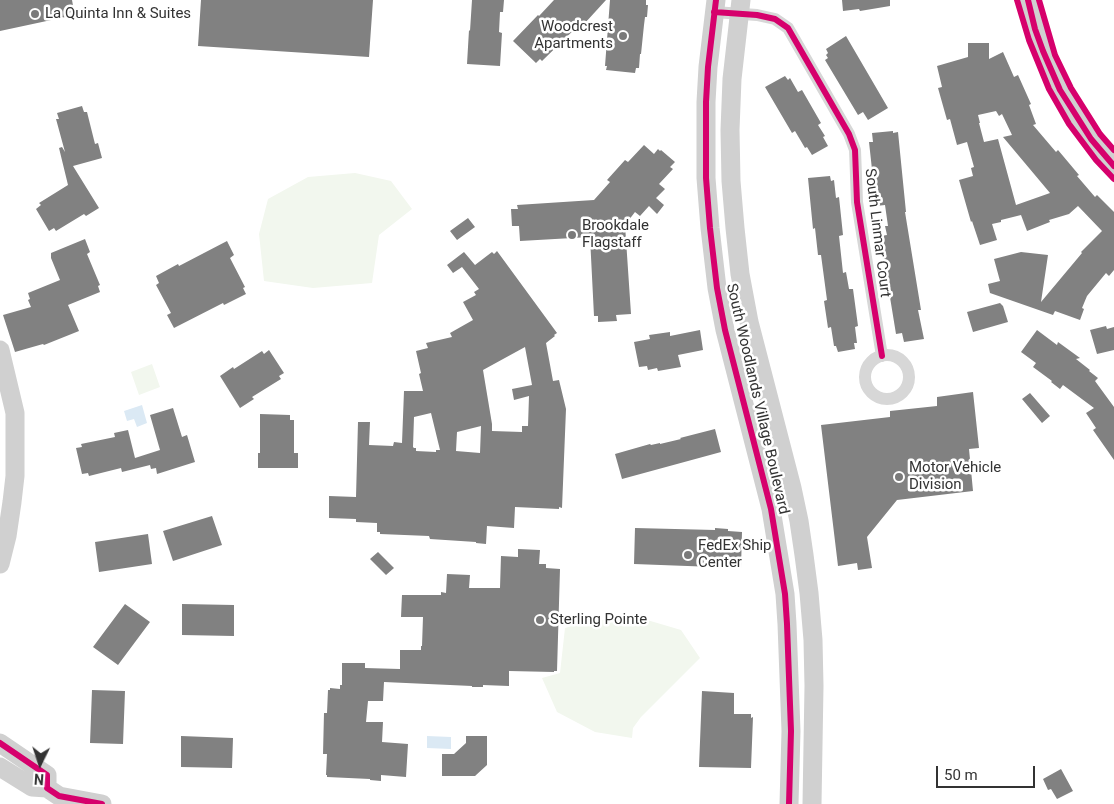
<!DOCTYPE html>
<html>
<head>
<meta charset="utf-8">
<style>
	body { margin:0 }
	#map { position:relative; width:1114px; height:804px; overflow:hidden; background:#fff; font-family:Roboto,sans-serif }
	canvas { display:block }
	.north { position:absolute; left:15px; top:739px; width:50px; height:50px; -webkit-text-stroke:4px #fff; paint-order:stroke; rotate:184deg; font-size:14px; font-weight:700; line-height:20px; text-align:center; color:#333 }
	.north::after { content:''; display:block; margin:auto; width:18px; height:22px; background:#333; clip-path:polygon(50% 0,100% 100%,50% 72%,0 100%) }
	.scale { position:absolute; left:936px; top:766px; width:99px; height:22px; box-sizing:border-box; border:2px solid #333; border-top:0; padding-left:6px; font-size:15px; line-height:18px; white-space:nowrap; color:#333; -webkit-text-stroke:4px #fff; paint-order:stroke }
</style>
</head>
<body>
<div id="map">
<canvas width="1114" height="804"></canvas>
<div class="north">N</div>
<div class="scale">50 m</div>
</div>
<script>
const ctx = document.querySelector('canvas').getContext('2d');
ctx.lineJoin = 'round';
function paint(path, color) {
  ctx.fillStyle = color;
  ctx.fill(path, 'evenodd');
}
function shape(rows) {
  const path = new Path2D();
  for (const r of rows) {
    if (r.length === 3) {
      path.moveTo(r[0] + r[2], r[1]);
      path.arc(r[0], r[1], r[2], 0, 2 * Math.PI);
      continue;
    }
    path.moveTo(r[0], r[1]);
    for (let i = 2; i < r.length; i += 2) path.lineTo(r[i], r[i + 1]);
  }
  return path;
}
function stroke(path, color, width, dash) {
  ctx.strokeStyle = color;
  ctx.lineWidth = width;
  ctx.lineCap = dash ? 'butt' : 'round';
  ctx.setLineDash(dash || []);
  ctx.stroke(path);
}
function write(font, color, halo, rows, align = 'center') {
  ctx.font = font + ' Roboto,sans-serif';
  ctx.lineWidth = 5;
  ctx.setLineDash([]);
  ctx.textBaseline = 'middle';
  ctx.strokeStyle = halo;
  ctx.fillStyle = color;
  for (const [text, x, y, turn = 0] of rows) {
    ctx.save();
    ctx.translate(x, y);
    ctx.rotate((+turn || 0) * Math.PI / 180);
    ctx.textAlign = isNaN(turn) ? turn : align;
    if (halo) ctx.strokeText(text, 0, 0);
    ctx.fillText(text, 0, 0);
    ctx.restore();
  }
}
paint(shape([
	[355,173,391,181,412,209,379,235,372,283,313,288,264,281,259,234,268,199,308,177],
	[152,364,160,387,139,395,131,372],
	[637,617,681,630,700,658,641,717,633,728,632,738,595,732,557,712,542,678,560,673,565,628,590,621]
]), '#f2f7ee');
paint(shape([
	[142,405,147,423,137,427,134,419,127,421,124,411],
	[427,736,451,737,451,749,427,748]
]), '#dbe9f4');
paint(shape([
	[0,0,72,0,74,11,69,13,70,16,0,31],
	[201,0,373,0,369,57,198,46],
	[472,0,504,0,503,12,500,12,499,32,502,33,500,66,467,64,469,30,470,31],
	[554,0,606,0,585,23,583,21,542,61,540,59,536,63,513,41,538,15,539,16],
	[610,0,646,0,646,5,648,5,647,17,645,17,644,25,641,54,640,54,639,68,636,68,635,73,606,70,607,66,605,66],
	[842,0,890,0,890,6,860,11,859,9,843,11],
	[846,36,888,108,868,120,863,112,858,115,825,60,828,58,826,55,828,53,826,49],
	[968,43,989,43,989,59,1003,52,1014,77,1018,75,1031,104,1029,105,1036,124,1033,125,1056,152,1058,150,1079,175,1077,176,1095,197,1097,195,1114,212,1114,270,1109,276,1106,273,1087,296,1082,308,1084,309,1080,320,1055,311,1053,315,990,293,988,284,1000,281,994,259,1021,252,1048,255,1041,302,1082,253,1081,252,1102,231,1078,206,1069,214,1049,220,1050,222,1027,231,1021,215,1001,220,1001,222,992,224,997,240,980,245,972,221,971,222,959,180,973,176,971,168,974,167,967,142,957,145,950,119,947,120,938,88,942,87,937,66,968,57],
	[996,111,999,116,1002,114,1012,135,1003,137,1050,193,1016,205,998,139,984,142,979,123,980,123,978,115],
	[785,76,788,80,790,78,798,92,802,90,821,123,818,125,825,136,823,137,828,146,812,155,807,147,805,148,795,131,792,133,765,87],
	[82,106,84,112,87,112,95,144,98,143,102,158,73,166,99,208,86,216,84,214,56,231,54,228,49,231,36,209,41,205,39,203,68,185,59,148,62,147,65,152,56,119,59,119,57,113],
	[893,131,893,133,898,132,906,212,905,212,921,310,918,310,924,339,904,342,902,333,896,334,880,236,887,235,885,226,888,226,885,205,876,206,869,142,873,142,872,133],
	[644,145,654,154,658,149,660,151,661,150,675,162,670,167,673,169,659,184,665,189,656,198,664,205,657,214,649,206,640,216,635,212,625,225,631,314,616,315,617,321,598,322,598,316,594,316,590,237,520,241,519,226,512,226,511,209,518,209,517,205,594,200,610,182,607,180,625,160,628,162],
	[830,176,831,181,834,180,836,198,839,197,843,235,839,236,843,273,846,272,849,289,853,289,858,326,855,327,857,343,854,343,855,349,838,352,836,346,834,346,831,327,828,328,824,301,827,300,821,255,818,255,815,228,813,229,808,178],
	[468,218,475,227,457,240,450,231],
	[85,239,90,252,87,254,100,285,98,286,100,292,68,305,79,331,44,345,43,344,15,352,3,315,31,307,28,300,30,299,28,293,60,280,51,258,51,253],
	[227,241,234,255,230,258,245,287,243,288,246,294,224,305,223,303,174,328,167,315,171,313,156,285,159,283,156,276,178,264,179,266],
	[497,251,557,333,554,335,555,336,546,343,553,381,559,380,566,409,562,508,559,507,559,509,515,507,514,528,487,526,486,544,476,543,476,542,430,539,429,536,380,534,380,532,377,532,377,523,356,522,356,519,329,518,329,496,356,497,358,422,370,422,369,445,393,446,394,442,402,443,404,391,423,391,419,374,421,373,416,351,428,348,426,343,452,337,450,333,473,320,463,302,476,295,474,292,479,289,462,267,453,273,447,265,464,252,475,265,492,252,494,254],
	[525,347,532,385,512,389,514,400,529,396,528,426,522,426,522,432,492,431,492,424,483,370],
	[431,413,440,450,436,450,436,452,416,451,416,448,414,448,413,447,414,417],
	[481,426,480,453,456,451,457,432],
	[1000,303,1003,306,1008,322,973,332,967,312],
	[1106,326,1107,329,1114,327,1114,350,1097,354,1090,330],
	[700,330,703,350,678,355,681,367,658,371,657,368,648,370,647,366,639,367,634,342,650,339,649,335,670,332,670,336],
	[1037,330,1057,345,1058,342,1080,358,1076,359,1090,370,1089,371,1098,378,1095,381,1114,407,1114,460,1093,430,1096,428,1086,413,1094,408,1063,385,1060,389,1051,382,1052,381,1033,367,1036,363,1021,352],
	[269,350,284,373,279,376,281,379,252,397,254,399,240,408,220,376,233,367,234,369,262,351,264,354],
	[973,392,979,448,969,449,973,491,897,500,867,537,872,568,858,570,857,563,838,566,821,425,890,417,890,411,937,406,937,397],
	[1030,393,1050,416,1042,423,1022,399],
	[173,408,182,437,187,435,195,462,157,474,156,468,151,469,150,465,122,472,121,468,89,476,88,473,82,474,76,448,82,447,81,444,115,437,114,433,128,430,135,458,160,450,150,415],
	[260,414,290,415,290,420,294,420,294,453,298,453,298,468,258,468,258,453,260,453],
	[715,429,721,452,622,479,615,454,650,444,651,445,660,443,660,444,681,439,680,438],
	[212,516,222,545,173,561,163,531],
	[635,528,715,530,715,528,728,529,728,531,742,532,741,568,634,564],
	[148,534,152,564,99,572,95,542],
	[518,549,540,550,539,564,546,564,546,568,560,569,557,671,554,671,554,672,509,671,509,686,483,685,483,687,472,687,472,686,384,682,383,701,368,701,366,722,383,722,382,742,408,744,406,777,381,775,381,781,370,780,370,779,327,777,327,775,326,775,327,754,323,754,324,713,327,713,328,690,330,690,330,688,340,689,340,685,342,685,342,663,365,663,365,668,400,669,400,650,421,650,421,646,422,646,423,617,401,617,402,595,441,595,441,592,446,593,447,574,470,575,469,588,500,588,501,556,518,557],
	[378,552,394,568,386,575,370,559],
	[125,604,150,622,118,665,93,647],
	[182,604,234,605,234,636,182,635],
	[92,690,125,691,123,744,90,743],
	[702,691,734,693,734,714,751,714,751,718,753,717,751,768,699,767],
	[181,736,233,738,232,768,181,767],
	[466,736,487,736,487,765,475,776,442,776,442,754,454,754,466,743],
	[1061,769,1073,791,1057,799,1051,789,1048,790,1043,779]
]), '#818181');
stroke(shape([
	[714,12,757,15,775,19,788,28,849,134,855,150,857,202,882,356],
	[887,377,22]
]), '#d7d7d7', 12);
stroke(shape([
	[716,0,708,67,706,102,706,178,710,228,717,288,725,330,771,509,785,594,787,624,791,731,789,804],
	[741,0,732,79,730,130,731,181,735,228,740,274,749,322,792,488,799,521,804,555,809,593,813,640,814,686,812,804],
	[1028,0,1035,29,1043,51,1060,90,1091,139,1114,166],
	[0,350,15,413,15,476,12,502,7,536,0,564],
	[0,743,47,775,47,788],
	[0,767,32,787,47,788,59,796,102,804]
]), '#d0d0d0', 19);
stroke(shape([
	[716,0,708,67,706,102,706,178,710,228,717,288,725,330,771,509,785,594,787,624,791,731,789,804],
	[1017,0,1029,40,1049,89,1069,124,1096,160,1114,179],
	[1028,0,1035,29,1043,51,1060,90,1091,139,1114,166],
	[1039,0,1055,55,1071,88,1100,134,1114,150],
	[714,12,757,15,775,19,788,28,849,134,855,150,857,202,882,356],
	[0,743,47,775,47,788,59,796,102,804]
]), '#d6006c', 6);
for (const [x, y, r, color] of [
	[35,14,5,"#7a7a7a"],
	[623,36,5,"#7a7a7a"],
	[572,235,5,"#7a7a7a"],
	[899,477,5,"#7a7a7a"],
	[688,555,5,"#7a7a7a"],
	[540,620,5,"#7a7a7a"]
]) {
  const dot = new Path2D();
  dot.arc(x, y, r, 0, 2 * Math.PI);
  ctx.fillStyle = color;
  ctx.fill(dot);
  stroke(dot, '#fff', 2);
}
write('15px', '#333', '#fff', [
	["La Quinta Inn & Suites",45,14],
	["Woodcrest",613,27,"right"],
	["Apartments",613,44,"right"],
	["Brookdale",582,226],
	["Flagstaff",582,243],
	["Motor Vehicle",909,468],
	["Division",909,485],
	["FedEx Ship",698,546],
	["Center",698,563],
	["Sterling Pointe",550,620]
], 'left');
write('15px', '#333', '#fff', [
	["South Linmar Court",877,233,83],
	["South Woodlands Village Boulevard",757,399,77]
]);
</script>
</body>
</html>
